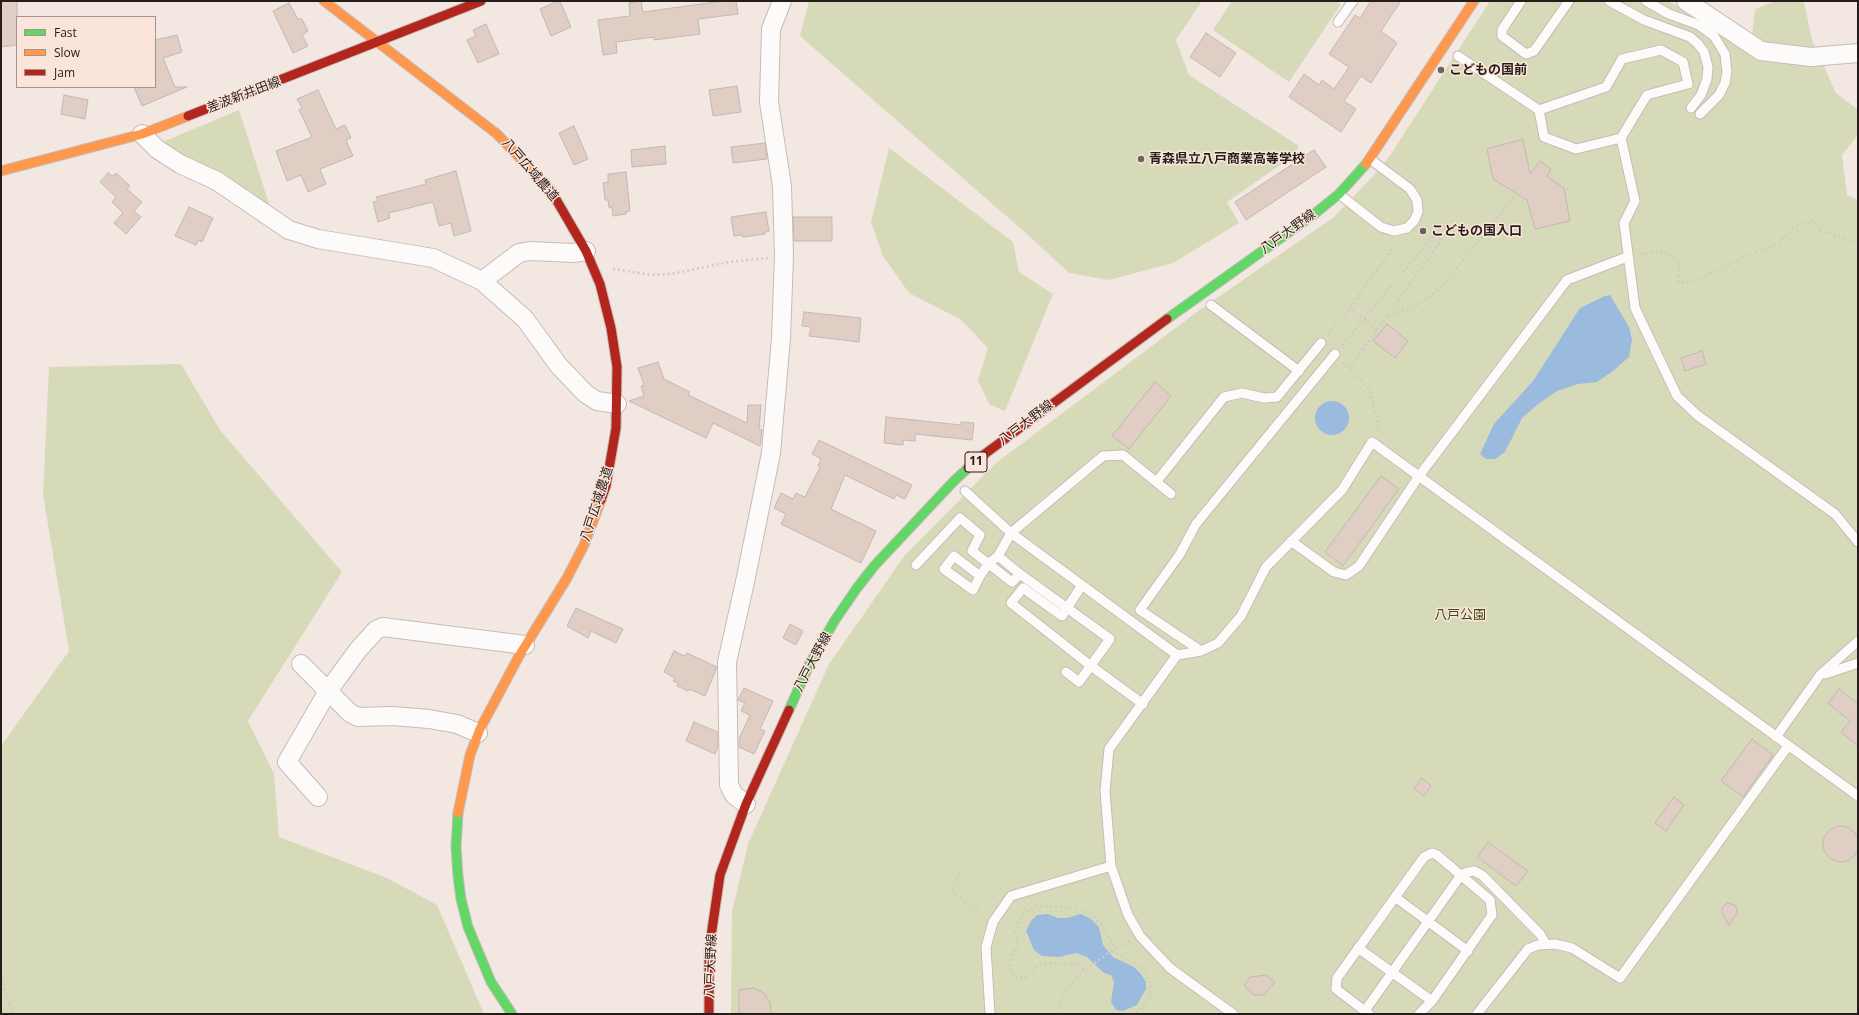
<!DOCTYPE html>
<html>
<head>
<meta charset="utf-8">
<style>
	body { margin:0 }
	#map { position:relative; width:1859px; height:1015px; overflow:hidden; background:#f3e7e1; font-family:"Open Sans",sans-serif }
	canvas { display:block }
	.frame { position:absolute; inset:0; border:2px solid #251d1a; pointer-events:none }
	.legend { position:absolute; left:16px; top:16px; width:140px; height:72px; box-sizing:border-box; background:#fbe4d9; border:1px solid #a5948d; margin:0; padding:5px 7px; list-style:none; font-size:12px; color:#251d1a }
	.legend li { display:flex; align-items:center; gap:8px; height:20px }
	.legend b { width:20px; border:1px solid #a5948d }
</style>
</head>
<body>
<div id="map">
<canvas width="1859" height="1015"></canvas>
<div class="frame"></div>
<ul class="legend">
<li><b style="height:5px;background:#63d668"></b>Fast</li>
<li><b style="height:5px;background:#ff974d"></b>Slow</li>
<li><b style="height:5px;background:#b3261e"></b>Jam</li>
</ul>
</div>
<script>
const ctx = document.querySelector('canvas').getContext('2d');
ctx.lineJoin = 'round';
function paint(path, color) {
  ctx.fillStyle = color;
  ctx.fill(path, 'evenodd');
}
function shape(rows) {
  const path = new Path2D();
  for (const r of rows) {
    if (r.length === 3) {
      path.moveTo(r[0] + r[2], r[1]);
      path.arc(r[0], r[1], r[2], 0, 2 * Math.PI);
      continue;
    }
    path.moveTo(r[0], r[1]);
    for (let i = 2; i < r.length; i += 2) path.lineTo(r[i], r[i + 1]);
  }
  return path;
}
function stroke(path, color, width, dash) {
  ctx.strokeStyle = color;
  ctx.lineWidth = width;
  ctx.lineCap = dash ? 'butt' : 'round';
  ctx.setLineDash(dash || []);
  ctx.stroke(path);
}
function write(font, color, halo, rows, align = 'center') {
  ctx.font = font + ' "Open Sans","Noto Sans JP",sans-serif';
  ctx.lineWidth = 3;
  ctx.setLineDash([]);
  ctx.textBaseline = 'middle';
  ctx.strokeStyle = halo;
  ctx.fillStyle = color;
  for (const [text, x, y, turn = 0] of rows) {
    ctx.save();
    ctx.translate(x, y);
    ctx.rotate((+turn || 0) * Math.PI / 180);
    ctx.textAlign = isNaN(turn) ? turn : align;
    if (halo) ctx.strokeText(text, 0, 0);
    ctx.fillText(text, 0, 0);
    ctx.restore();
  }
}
paint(shape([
	[809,1,1202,1,1176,40,1189,75,1299,146,1293,156,1227,202,1239,223,1173,263,1109,280,1069,273,1028,235,800,36],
	[1232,1,1336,1,1341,4,1289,82,1213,30],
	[1490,1,1668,1,1719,28,1750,55,1755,9,1776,1,1804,2,1812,40,1836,93,1857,109,1858,135,1842,155,1847,195,1858,200,1858,1014,731,1014,732,912,748,844,829,664,905,555,996,463,1201,309,1334,217,1374,175,1389,157],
	[239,110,272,213,169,150,165,141],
	[889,148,1013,242,1019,272,1053,294,1005,411,989,404,978,380,988,348,960,319,909,293,883,256,871,222],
	[181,364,220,430,342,572,248,721,274,774,279,837,387,878,437,905,484,1014,1,1014,1,746,69,651,43,495,49,367]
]), '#d7dab9');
paint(shape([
	[1610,295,1629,327,1632,339,1629,357,1613,371,1597,382,1578,384,1557,391,1538,404,1522,418,1505,452,1495,459,1486,459,1480,454,1494,424,1533,381,1580,308,1605,296],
	[1332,418,17],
	[1048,914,1058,918,1067,918,1081,914,1091,919,1099,927,1103,945,1113,957,1134,967,1141,974,1146,982,1146,989,1137,1005,1123,1011,1116,1010,1111,1002,1114,982,1111,975,1104,973,1087,957,1076,953,1059,957,1042,956,1034,950,1026,931,1031,921,1037,915]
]), '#9abade');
const building = shape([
	[1,1,17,1,17,45,1,47,1,1],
	[558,1,560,1,571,27,551,36,540,9,558,1],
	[641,1,643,12,723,1,736,1,738,14,698,19,700,34,654,40,654,37,616,42,617,53,603,55,598,20,630,16,629,3,641,1],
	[1371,1,1401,1,1381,31,1397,43,1371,83,1361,76,1344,101,1356,109,1341,132,1289,97,1304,74,1319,85,1322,80,1334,89,1349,67,1329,54,1355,15,1360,18,1371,1],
	[289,3,298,19,302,19,308,31,302,35,308,46,293,53,273,11,289,3],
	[486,24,499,54,478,63,467,40,476,36,473,30,486,24],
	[1206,33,1236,53,1220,77,1190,57,1206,33],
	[177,35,182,52,163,58,175,87,187,87,142,106,134,87,155,87,155,40,177,35],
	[737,86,741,112,713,116,709,90,737,86],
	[318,90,336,129,345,125,351,138,346,140,353,156,320,169,326,184,308,192,301,175,287,181,276,151,312,137,299,110,302,108,297,99,318,90],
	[64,95,88,100,85,119,61,114,64,95],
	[574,126,588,159,574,165,559,133,574,126],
	[1523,139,1530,174,1540,161,1551,169,1547,176,1564,188,1570,221,1535,229,1527,200,1493,179,1487,149,1523,139],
	[765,143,767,159,733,163,731,147,765,143],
	[665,146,666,164,632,167,631,150,665,146],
	[1314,150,1326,167,1246,220,1235,202,1314,150],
	[456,171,471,231,454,236,451,223,439,226,433,202,389,213,390,218,378,222,373,202,378,201,376,197,426,184,425,180,456,171],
	[626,172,630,211,626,212,626,214,613,216,612,207,609,208,608,200,605,200,603,183,608,182,608,174,626,172],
	[108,173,113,176,116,173,130,186,127,189,142,202,134,211,141,217,126,234,114,223,123,213,112,202,116,197,100,182,108,173],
	[189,207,213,218,202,242,198,240,196,245,175,236,189,207],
	[766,212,769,231,765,232,765,234,743,237,742,235,734,236,731,217,766,212],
	[793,217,832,217,832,241,794,241,793,217],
	[804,312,861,318,859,342,809,336,811,327,802,326,804,312],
	[1387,324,1408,341,1395,358,1373,341,1387,324],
	[1702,351,1706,364,1685,371,1681,358,1702,351],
	[658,362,664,379,690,392,688,395,747,423,748,405,761,405,759,429,762,430,760,446,713,423,706,438,629,401,644,396,641,386,644,385,638,368,658,362],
	[1155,382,1171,396,1129,449,1112,436,1155,382],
	[886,417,961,425,961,422,974,423,972,440,915,434,915,441,903,440,903,445,884,443,886,417],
	[819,440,912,485,905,499,896,495,894,499,845,475,831,509,876,531,861,563,781,524,786,514,774,508,781,493,793,499,796,493,805,497,820,467,818,466,821,459,812,454,819,440],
	[1381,476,1399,489,1343,566,1325,552,1381,476],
	[576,608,623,629,616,643,591,631,588,638,567,626,576,608],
	[790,624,803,631,796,645,783,638,790,624],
	[674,651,685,656,687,653,717,667,705,696,689,689,688,691,677,686,678,683,673,681,675,678,664,672,674,651],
	[744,688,773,701,760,729,765,731,754,754,739,747,739,739,750,715,741,711,745,703,738,700,744,688],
	[1839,689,1858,704,1858,746,1841,732,1850,721,1828,703,1839,689],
	[694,722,718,732,718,746,715,754,686,741,694,722],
	[1752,739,1773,755,1743,797,1721,781,1752,739],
	[1422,778,1431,786,1424,796,1414,788,1422,778],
	[1674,797,1684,805,1666,831,1655,823,1674,797],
	[1841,844,18],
	[1488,842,1528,871,1516,886,1477,857,1488,842],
	[1727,903,1735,905,1737,909,1737,913,1729,926,1722,913,1722,908,1727,903],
	[1266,975,1275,982,1264,995,1254,995,1244,986,1250,977,1266,975],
	[753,988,764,993,770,1002,771,1014,739,1014,739,990,753,988]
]);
paint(building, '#e0cdc4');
stroke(building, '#c2b8b4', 1);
const lane = shape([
	[1521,1,1502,30,1502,36,1526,54,1534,51,1569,1],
	[1609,1,1644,20,1690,37,1698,44,1704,52,1708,67,1707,79,1701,95,1691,108],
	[1646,1,1669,14,1699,25,1714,36,1725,54,1727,72,1725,83,1719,95,1700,114],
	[1338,22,1353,1],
	[1458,56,1539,110,1606,87,1622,59,1661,50,1683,62,1688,84,1647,95,1621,138,1576,149,1544,137,1539,110],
	[1621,138,1635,201,1624,223,1635,308,1677,396,1697,415,1835,514,1858,542],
	[1339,194,1381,227,1394,231,1407,228,1414,221,1418,212,1417,200,1410,189,1370,159],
	[1211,305,1299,371],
	[1157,481,1224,397,1242,393,1264,398,1277,397,1321,343],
	[965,491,1011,533,1177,655],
	[1291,541,1334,572,1346,575,1359,566,1419,476,1567,280,1627,257],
	[998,556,1020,574,1110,639,1079,682,1066,672],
	[916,565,960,518,980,535,972,551,1012,582,1020,574],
	[980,576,973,590,944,569,954,556,980,576,988,564,998,556,1011,533,1103,456,1123,455,1171,494],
	[1082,585,1062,616,1023,588,1011,603,1091,666,1143,704],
	[1201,651,1140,610,1180,554,1196,524,1335,354],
	[1825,674,1858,663],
	[1776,737,1820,675,1858,641],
	[1111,866,1128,915,1140,936,1170,968,1233,1014],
	[1395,897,1468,951],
	[1358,948,1432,1001],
	[1364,1012,1461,875,1468,872,1474,871,1482,875,1540,934,1546,944],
	[990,1014,986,947,993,922,1011,896,1111,866,1105,791,1109,749,1177,655,1201,651,1218,643,1241,616,1266,567,1342,490,1372,442,1858,796],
	[1369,1014,1336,989,1337,978,1424,857,1432,853,1437,855,1490,900,1492,915,1432,1001,1419,1014],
	[1477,1014,1528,949,1538,945,1555,944,1572,948,1620,978,1788,746]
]);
const street = shape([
	[1686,1,1761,51,1811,57,1858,53],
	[142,134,157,149,180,164,217,181,289,230,318,239,433,258,482,281,525,319,559,366,586,394,597,401,617,404],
	[482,281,519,253,530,251,573,253,586,251],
	[301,664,350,713,358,717,392,716,429,719,457,724,478,733],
	[318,797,287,762,328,691,358,650,376,630,383,627,525,645],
	[746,804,734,795,729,785,727,662,745,582,771,453,781,338,784,256,782,186,769,102,771,29,782,1]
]);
const fast = shape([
	[1167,319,1313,215,1339,194,1366,164],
	[789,710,810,663,835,620,857,588,875,565,953,482,968,468],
	[458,813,456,847,458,876,461,899,468,927,491,982,512,1014]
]);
const slow = shape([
	[324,1,497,134,539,178],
	[1366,164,1474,1],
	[1,171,142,134,188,116],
	[458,813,470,755,480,729,519,656,567,578,584,545,601,500]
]);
const jam = shape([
	[188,116,481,1],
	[539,178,550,189,586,251,600,284,611,328,617,367,616,428,606,486,601,500],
	[968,468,982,456,1167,319],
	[709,1014,709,950,720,875,746,804,789,710]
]);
stroke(lane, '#c5bcb7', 11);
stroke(street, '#c5bcb7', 20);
stroke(fast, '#c5bcb7', 11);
stroke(slow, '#c5bcb7', 11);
stroke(jam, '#c5bcb7', 11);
stroke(shape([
	[1641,254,1660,251,1673,256,1680,264,1678,281,1686,283,1698,280,1744,257,1779,243,1794,227,1812,221,1818,225,1818,230,1834,234,1858,244],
	[613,269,652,275,671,274,729,262,768,258],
	[1388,316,1409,309,1427,299,1443,285,1514,197],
	[1377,330,1350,308,1390,252,1392,243],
	[1328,334,1350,308],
	[1342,345,1444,223,1450,228,1350,367],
	[1343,362,1369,389,1379,425,1376,431],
	[960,874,951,891,984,915],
	[1130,941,1112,951,1135,963,1143,971,1151,983,1151,994,1143,1007,1134,1014],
	[1084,970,1078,964,1047,963,1040,964,1024,978,1016,977,1010,972,1010,961,1018,945,1015,932,1019,920,1027,911,1037,906,1066,907,1090,913,1102,926,1116,949],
	[1,979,13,1014],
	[1057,1014,1061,999,1069,988,1084,970,1112,951]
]), '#cecac8', 2.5, [2, 3]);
stroke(lane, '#fdfbfa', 9);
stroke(street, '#fdfbfa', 18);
stroke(fast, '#63d668', 9);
stroke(slow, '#ff974d', 9);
stroke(jam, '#b3261e', 9);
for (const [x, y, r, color] of [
	[1441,70,4,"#6d6460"],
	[1141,159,4,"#6d6460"],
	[1423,231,4,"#6d6460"]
]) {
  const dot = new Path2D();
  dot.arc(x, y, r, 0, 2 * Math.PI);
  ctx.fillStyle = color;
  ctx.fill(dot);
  stroke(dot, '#fbe4d9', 1.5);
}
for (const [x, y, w] of [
	[976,462,22]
]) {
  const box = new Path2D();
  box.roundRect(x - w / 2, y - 10, w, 20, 3);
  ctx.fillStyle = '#fbe4d9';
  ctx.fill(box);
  stroke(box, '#251d1a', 1);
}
write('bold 12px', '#251d1a', null, [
	["11",976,462]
]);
write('bold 13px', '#251d1a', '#fbe4d9', [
	["こどもの国前",1449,70],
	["青森県立八戸商業高等学校",1149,159],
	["こどもの国入口",1431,231]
], 'left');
write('13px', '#251d1a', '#fbe4d9', [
	["差波新井田線",244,95,-21],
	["八戸広域農道",530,170,49],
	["八戸大野線",1288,232,-36],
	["八戸大野線",1026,423,-37],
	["八戸広域農道",597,504,-72],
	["八戸大野線",813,662,-62],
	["八戸大野線",711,966,-88]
]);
write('13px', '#404b18', '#fbe4d9', [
	["八戸公園",1460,615]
]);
</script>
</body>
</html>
